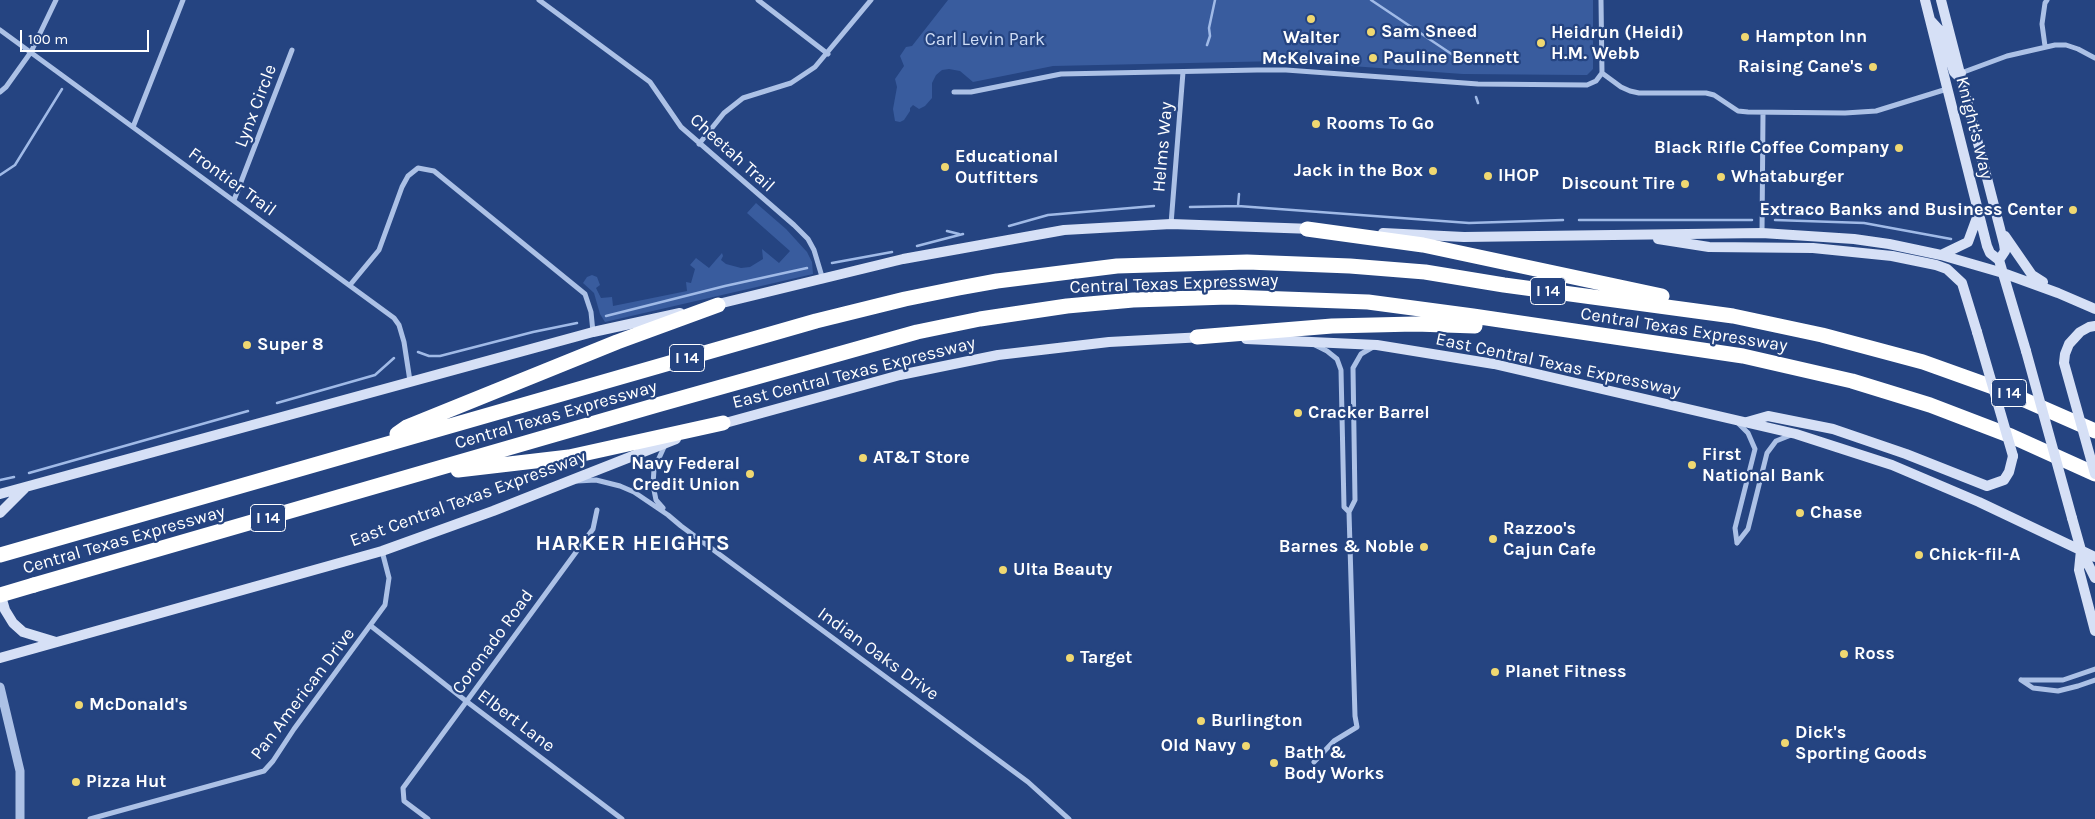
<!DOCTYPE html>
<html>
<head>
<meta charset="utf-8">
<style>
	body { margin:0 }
	#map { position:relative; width:2095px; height:819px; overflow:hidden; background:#254481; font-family:Karla,sans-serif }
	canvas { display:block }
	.scale { position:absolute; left:20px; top:30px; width:129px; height:22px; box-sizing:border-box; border:2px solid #fff; border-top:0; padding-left:6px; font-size:15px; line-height:18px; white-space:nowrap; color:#fff; -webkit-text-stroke:4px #254481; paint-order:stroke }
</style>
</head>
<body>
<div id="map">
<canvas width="2095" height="819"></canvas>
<div class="scale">100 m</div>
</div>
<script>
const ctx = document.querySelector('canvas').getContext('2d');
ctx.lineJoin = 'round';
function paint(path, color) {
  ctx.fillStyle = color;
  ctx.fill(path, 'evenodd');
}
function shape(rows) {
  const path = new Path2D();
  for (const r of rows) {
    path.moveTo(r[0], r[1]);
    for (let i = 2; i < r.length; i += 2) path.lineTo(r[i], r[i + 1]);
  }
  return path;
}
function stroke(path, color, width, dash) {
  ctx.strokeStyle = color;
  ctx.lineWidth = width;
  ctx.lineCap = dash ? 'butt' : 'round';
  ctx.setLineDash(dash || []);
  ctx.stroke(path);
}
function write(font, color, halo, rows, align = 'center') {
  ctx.font = font + ' Karla,sans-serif';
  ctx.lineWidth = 4.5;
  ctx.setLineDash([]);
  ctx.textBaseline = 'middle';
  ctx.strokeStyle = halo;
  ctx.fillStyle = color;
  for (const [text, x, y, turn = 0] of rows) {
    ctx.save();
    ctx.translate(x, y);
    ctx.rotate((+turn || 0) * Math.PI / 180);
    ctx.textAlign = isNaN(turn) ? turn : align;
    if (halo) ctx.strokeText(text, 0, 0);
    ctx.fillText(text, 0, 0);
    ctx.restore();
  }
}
paint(shape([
	[948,0,1593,0,1593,69,1587,75,1581,75,1463,74,1281,61,1053,66,973,82,960,71,949,69,942,70,936,75,932,83,932,98,925,106,919,109,913,105,910,108,910,111,904,120,900,122,895,121,893,109,897,87,895,79,904,66,900,56,906,47,912,46],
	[756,203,786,229,807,252,812,262,813,274,605,322,600,314,594,293,583,283,587,277,592,275,597,277,600,285,596,288,601,298,612,297,613,306,687,291,686,282,691,283,695,269,690,265,696,258,709,268,722,253,723,256,721,260,726,264,741,268,750,267,763,259,762,249,779,263,790,251,747,213]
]), '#395c9e');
stroke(shape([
	[1371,0,1462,61],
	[1207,45,1210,36,1209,28,1215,0],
	[1476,97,1478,103],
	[0,175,15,165,62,89],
	[1238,206,1239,194],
	[1190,207,1238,206,1469,223,1563,220],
	[1579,220,1752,220],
	[1775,220,1864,223,1951,239],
	[1009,226,1048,215,1154,206],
	[947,231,959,234],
	[917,246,963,234],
	[832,263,892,252],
	[606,316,725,286,807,268],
	[418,352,429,356,440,356,533,332,577,323],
	[277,403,375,375,394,358],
	[29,473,248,411],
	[0,480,14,477]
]), '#a0bae7', 2.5);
stroke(shape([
	[539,0,650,82,681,127,794,225,808,239,814,250,823,280],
	[758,0,828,54],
	[0,30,394,318,399,325,404,342,410,381],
	[2045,46,2042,24,2045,3,2047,0],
	[1602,73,1621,87,1630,91,1639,93,1706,93,1714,95,1738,111,1748,112,1845,113,1876,111,1947,89],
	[1961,73,2007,56,2055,45,2066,45,2078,49,2095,58],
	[0,92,6,87,31,52,56,0],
	[954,92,971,92,1061,74,1257,70,1286,70,1478,84,1587,85,1596,81,1602,73,1601,0],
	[133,127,183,0],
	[699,144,724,113,743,98,791,83,815,67,871,0],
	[234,200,292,50],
	[1171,224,1183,72],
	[1762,233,1763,113],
	[350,285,379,250,402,187,408,176,418,168,434,171,585,294,591,312,593,332],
	[1315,345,1327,351,1337,359,1341,370,1344,507,1349,512],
	[577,481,596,480,620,486,634,492,668,515,681,526,1028,782,1069,819],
	[663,508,656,500,653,485,654,469,665,445],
	[1737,543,1735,528,1755,449,1748,433,1738,423],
	[1737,543,1748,529,1767,453,1776,441,1791,435],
	[371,626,466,701,622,819],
	[2021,680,2033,688,2058,691,2078,686,2095,680],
	[2022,680,2063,680,2095,669],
	[1314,762,1334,741,1357,727,1355,716,1349,512,1355,500,1353,368,1361,354,1373,347],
	[90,819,264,771,273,761,294,729,385,605,389,578,382,551],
	[428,819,404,801,403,788,593,529,597,510]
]), '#acc1e6', 5);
stroke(shape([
	[0,687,20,771,20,819]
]), '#acc1e6', 9);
stroke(shape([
	[1925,0,1987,246,1990,253,1999,260,2026,351],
	[1941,0,2004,244,2005,251,1999,260],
	[1930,20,1941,32,1954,72,1957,75,1961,73],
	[1383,233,1464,237,1762,233,1854,239,1889,244,1941,255,2003,273,2058,293,2095,309],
	[2005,236,2032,275,2043,282],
	[1658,239,1709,247,1813,248,1892,256,1936,265,1947,269,1962,283,1977,332],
	[1941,255,1968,242,1979,212],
	[714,305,903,259,1064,230,1171,224,1313,229],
	[1246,339,1377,345,1494,364,1796,434,1892,465,1979,502,2095,557],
	[1747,422,1768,416,1833,429,1906,454,1987,486,2004,480,2009,472,2013,456],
	[718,425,900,375,998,355,1109,342,1204,337],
	[0,494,593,332,680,313],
	[0,513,25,488],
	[2072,518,2081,550,2095,578],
	[2081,550,2079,570,2095,631],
	[0,593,5,610,13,623,23,632,56,642],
	[0,658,382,551,493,511,676,439]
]), '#d6e0f6', 10);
stroke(shape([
	[1307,229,1423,245,1662,296],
	[1197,337,1332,326,1415,324,1475,326],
	[397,434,407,427,617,342,718,305],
	[458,470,569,457,723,423],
	[0,555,816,321,905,299,959,288,997,281,1117,266,1247,262,1350,266,1425,272,1504,285,1733,316,1822,335,1923,362,2004,391,2095,431],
	[34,585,657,405,917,332,980,319,1067,306,1133,300,1229,297,1368,302,1473,316,1743,356,1852,381,1930,405,2011,436,2095,474]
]), '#fff', 15);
stroke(shape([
	[2095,326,2089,327,2080,332,2069,344,2065,354,2064,363,2095,474],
	[1977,332,2013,456],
	[2026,351,2072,518]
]), '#d6e0f6', 10);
stroke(shape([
	[0,595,34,585]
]), '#fff', 15);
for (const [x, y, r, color] of [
	[1311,19,5,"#f0d871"],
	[1371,32,5,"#f0d871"],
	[1745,37,5,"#f0d871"],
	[1541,43,5,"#f0d871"],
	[1373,58,5,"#f0d871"],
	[1873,67,5,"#f0d871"],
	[1316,124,5,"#f0d871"],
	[1899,148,5,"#f0d871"],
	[945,167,5,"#f0d871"],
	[1433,171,5,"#f0d871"],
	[1488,176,5,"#f0d871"],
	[1721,177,5,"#f0d871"],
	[1685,184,5,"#f0d871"],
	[2073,210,5,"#f0d871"],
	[247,345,5,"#f0d871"],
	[1298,413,5,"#f0d871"],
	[863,458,5,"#f0d871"],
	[1692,465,5,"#f0d871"],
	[750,474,5,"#f0d871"],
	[1800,513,5,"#f0d871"],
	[1493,539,5,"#f0d871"],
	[1424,547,5,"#f0d871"],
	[1919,555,5,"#f0d871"],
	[1003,570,5,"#f0d871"],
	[1844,654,5,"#f0d871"],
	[1070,658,5,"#f0d871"],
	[1495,672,5,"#f0d871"],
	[79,705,5,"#f0d871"],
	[1201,721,5,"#f0d871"],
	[1785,743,5,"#f0d871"],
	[1246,746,5,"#f0d871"],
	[1274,763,5,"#f0d871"],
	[76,782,5,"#f0d871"]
]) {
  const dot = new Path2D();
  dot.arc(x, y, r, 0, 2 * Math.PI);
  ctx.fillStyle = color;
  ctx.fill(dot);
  stroke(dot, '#254481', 2);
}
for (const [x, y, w] of [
	[1548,291,35],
	[687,358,35],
	[2009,393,35],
	[268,518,35]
]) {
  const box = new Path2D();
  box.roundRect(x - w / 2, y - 13.5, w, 27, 4);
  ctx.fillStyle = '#254481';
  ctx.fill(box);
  stroke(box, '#fff', 1);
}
write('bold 16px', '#fff', null, [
	["I 14",1548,291],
	["I 14",687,358],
	["I 14",2009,393],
	["I 14",268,518]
]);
write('bold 18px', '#fff', '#254481', [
	["Sam Sneed",1381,32],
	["Heidrun (Heidi)",1551,33],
	["H.M. Webb",1551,54],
	["Hampton Inn",1755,37],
	["Walter",1311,38,"center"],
	["McKelvaine",1311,59,"center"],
	["Pauline Bennett",1383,58],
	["Raising Cane's",1863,67,"right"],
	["Rooms To Go",1326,124],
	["Black Rifle Coffee Company",1889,148,"right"],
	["Educational",955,157],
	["Outfitters",955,178],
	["Jack in the Box",1423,171,"right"],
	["IHOP",1498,176],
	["Whataburger",1731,177],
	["Discount Tire",1675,184,"right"],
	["Extraco Banks and Business Center",2063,210,"right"],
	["Super 8",257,345],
	["Cracker Barrel",1308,413],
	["First",1702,455],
	["National Bank",1702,476],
	["AT&T Store",873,458],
	["Navy Federal",740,464,"right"],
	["Credit Union",740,485,"right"],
	["Chase",1810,513],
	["Razzoo's",1503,529],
	["Cajun Cafe",1503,550],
	["Barnes & Noble",1414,547,"right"],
	["Chick-fil-A",1929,555],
	["Ulta Beauty",1013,570],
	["Ross",1854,654],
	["Target",1080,658],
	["Planet Fitness",1505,672],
	["McDonald's",89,705],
	["Burlington",1211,721],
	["Dick's",1795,733],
	["Sporting Goods",1795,754],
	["Old Navy",1236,746,"right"],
	["Bath &",1284,753],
	["Body Works",1284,774],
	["Pizza Hut",86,782]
], 'left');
write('18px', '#cfddf5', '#254481', [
	["Carl Levin Park",985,40]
]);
write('18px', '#fff', '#254481', [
	["Lynx Circle",256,106,-69],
	["Knight's Way",1974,128,76],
	["Helms Way",1163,147,-85],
	["Cheetah Trail",732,153,42],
	["Frontier Trail",232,182,36],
	["Central Texas Expressway",1174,284,-2],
	["Central Texas Expressway",1684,330,9],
	["East Central Texas Expressway",1558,365,12],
	["East Central Texas Expressway",854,373,-14],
	["Central Texas Expressway",556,415,-16],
	["East Central Texas Expressway",468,499,-20],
	["Central Texas Expressway",124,540,-16],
	["Coronado Road",493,642,-54],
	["Indian Oaks Drive",878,654,36],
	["Pan American Drive",303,694,-53],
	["Elbert Lane",516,721,37]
]);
ctx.letterSpacing = '1px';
write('bold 22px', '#fff', '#254481', [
	["HARKER HEIGHTS",633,544]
]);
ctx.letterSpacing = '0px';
</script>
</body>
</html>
